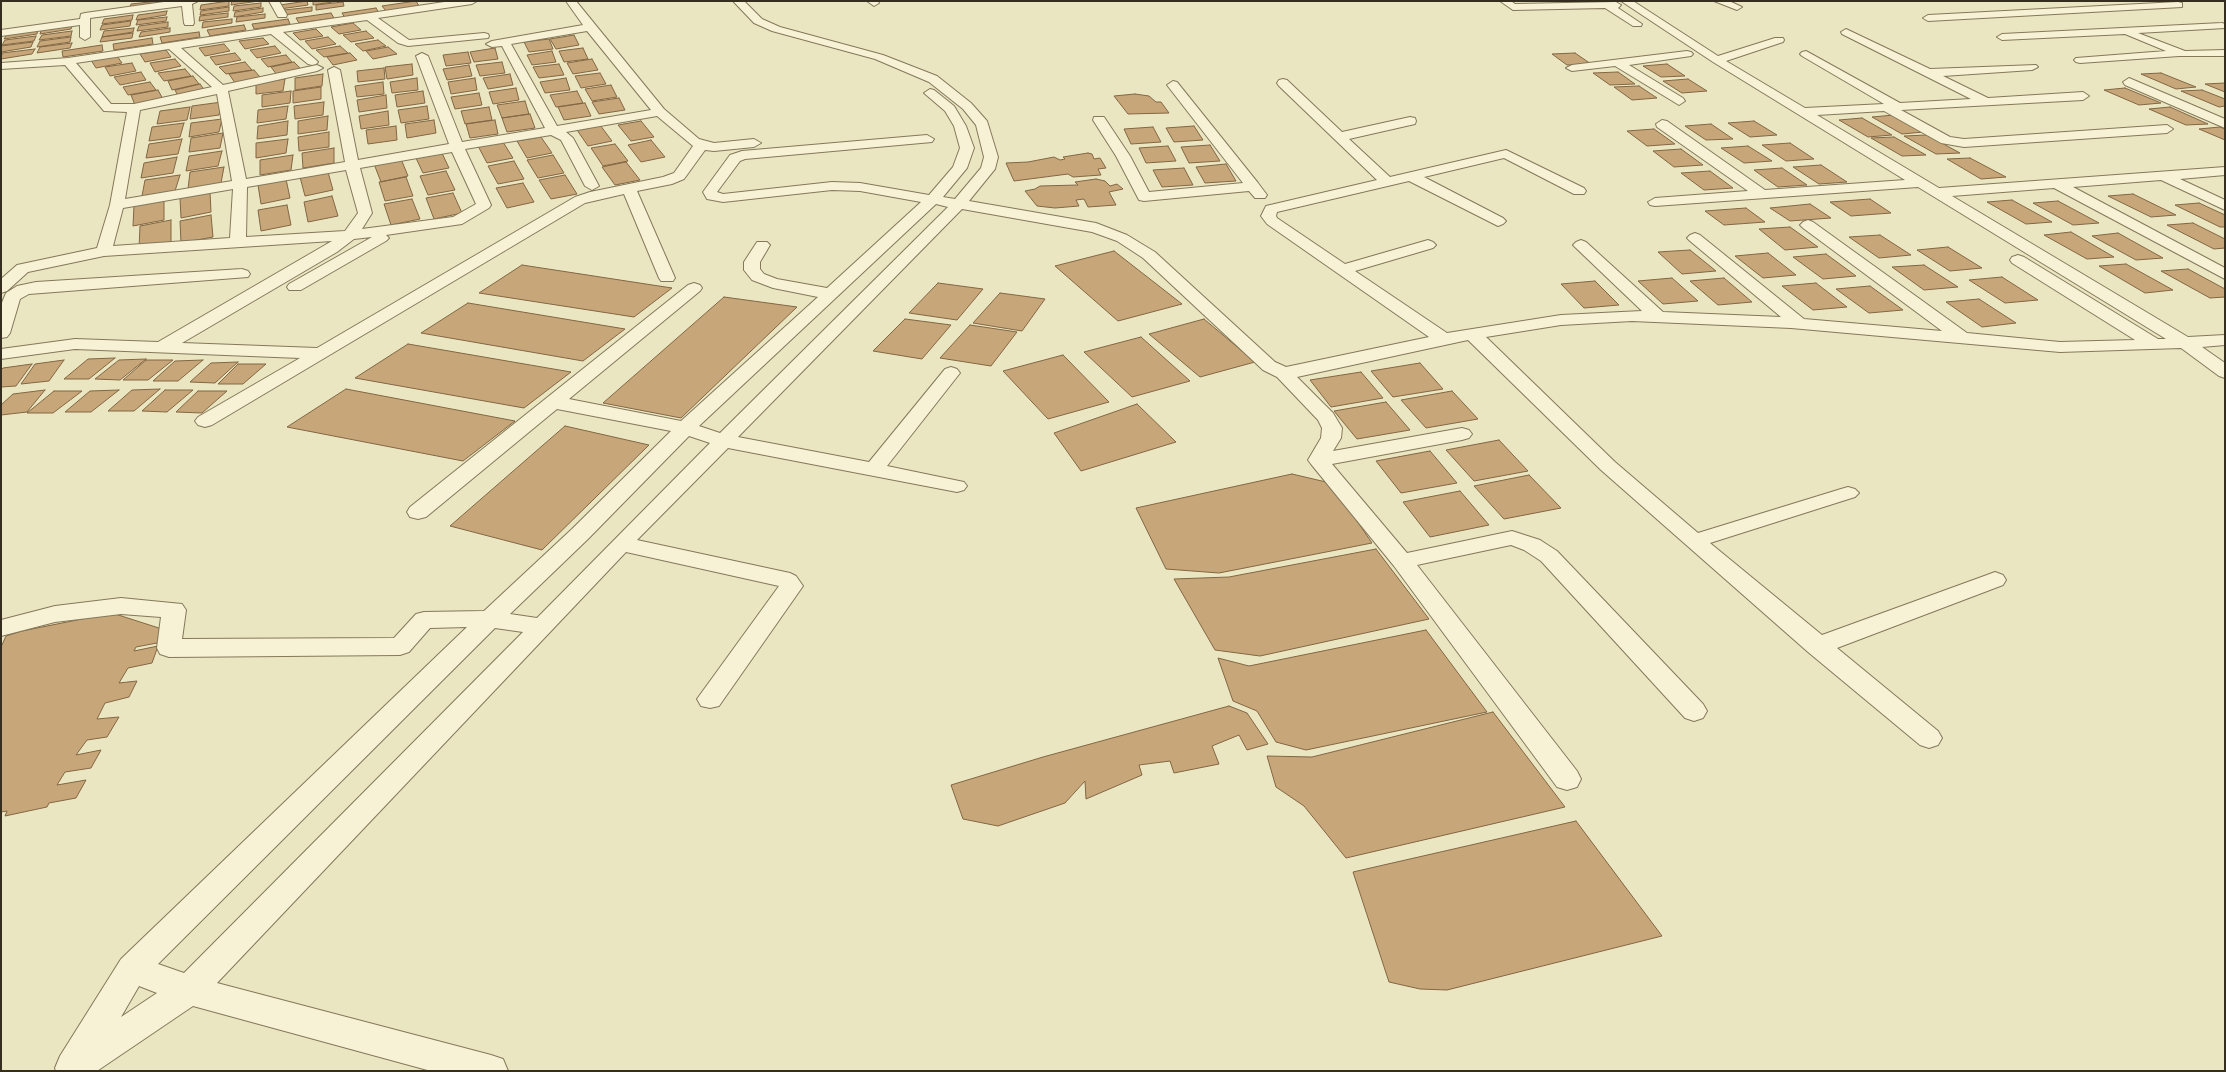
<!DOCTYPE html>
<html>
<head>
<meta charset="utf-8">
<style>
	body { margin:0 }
	#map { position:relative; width:2226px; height:1072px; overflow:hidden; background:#ebe6c2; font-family:"IBM Plex Serif",serif }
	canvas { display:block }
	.frame { position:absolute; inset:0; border:2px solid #352d1e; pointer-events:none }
</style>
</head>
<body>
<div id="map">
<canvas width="2226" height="1072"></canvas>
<div class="frame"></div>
</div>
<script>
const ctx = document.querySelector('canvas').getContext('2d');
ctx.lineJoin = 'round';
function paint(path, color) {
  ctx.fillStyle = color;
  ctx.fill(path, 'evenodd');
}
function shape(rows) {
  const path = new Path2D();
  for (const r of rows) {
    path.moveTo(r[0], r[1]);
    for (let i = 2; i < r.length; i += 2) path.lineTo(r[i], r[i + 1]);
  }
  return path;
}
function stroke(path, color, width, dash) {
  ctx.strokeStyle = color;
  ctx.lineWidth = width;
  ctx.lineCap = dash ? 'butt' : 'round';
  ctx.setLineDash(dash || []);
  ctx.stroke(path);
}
const building = shape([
	[159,1,158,5,129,9,131,4,159,1],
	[229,1,229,6,200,10,201,5,229,1],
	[232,1,259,1,231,5,232,1],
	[307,1,308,5,280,9,280,5,307,1],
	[313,1,339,1,313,5,313,1],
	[416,1,419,6,386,11,382,6,416,1],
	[343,2,344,6,316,10,316,5,343,2],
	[261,3,261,7,233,11,234,6,261,3],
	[229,7,229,11,200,15,201,11,229,7],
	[312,7,312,11,284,15,284,10,312,7],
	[263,8,263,12,234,17,235,12,263,8],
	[376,8,379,13,345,18,342,13,376,8],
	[167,11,166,15,136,20,138,15,167,11],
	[228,13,228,17,199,21,200,16,228,13],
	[331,13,334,18,299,23,296,18,331,13],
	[265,14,265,18,236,22,237,17,265,14],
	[133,15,132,20,102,24,104,19,133,15],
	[167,17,166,21,136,25,138,20,167,17],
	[232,19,232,23,202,28,203,22,232,19],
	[288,19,290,24,254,29,252,24,288,19],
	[131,21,130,26,100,30,102,25,131,21],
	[168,22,168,27,137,31,139,26,168,22],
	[353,23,361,30,339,34,331,27,353,23],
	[73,24,71,29,40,34,42,28,73,24],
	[244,25,246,30,210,36,207,30,244,25],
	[134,28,133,32,102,37,104,31,134,28],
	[170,28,170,32,139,37,141,32,170,28],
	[38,29,37,34,4,39,8,33,38,29],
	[316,29,323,36,300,40,293,33,316,29],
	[72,31,71,36,39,40,42,35,72,31],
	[366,31,374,38,351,42,343,35,366,31],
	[199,32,200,37,162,43,160,37,199,32],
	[133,33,132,38,100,42,102,37,133,33],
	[574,35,579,45,556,49,550,39,574,35],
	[36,36,34,41,2,45,5,40,36,36],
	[71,37,70,42,37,47,40,41,71,37],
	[328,37,336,44,312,49,305,41,328,37],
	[152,38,153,44,114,50,113,44,152,38],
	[263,38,269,44,245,49,239,41,263,38],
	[549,39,553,49,529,52,524,42,549,39],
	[378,40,386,46,363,51,355,44,378,40],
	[33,42,31,47,1,52,1,46,33,42],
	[72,43,70,48,37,53,40,47,72,43],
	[224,44,230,51,205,56,199,48,224,44],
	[102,45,103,51,63,57,62,51,102,45],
	[275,46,281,53,257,58,250,50,275,46],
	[340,46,348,53,324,57,316,50,340,46],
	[388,47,397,54,373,59,366,51,388,47],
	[495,48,498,59,474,62,470,52,495,48],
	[583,48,588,59,564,62,559,51,583,48],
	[35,49,32,54,1,59,2,53,35,49],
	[166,50,171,57,145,62,140,54,166,50],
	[552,51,556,62,532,65,527,55,552,51],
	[468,52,471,63,446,66,443,55,468,52],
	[235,53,241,60,216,65,210,57,235,53],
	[350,53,357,60,333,65,327,57,350,53],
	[1575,53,1591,64,1567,65,1552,54,1575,53],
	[286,55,292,62,268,67,261,59,286,55],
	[117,56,122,63,96,68,91,60,117,56],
	[175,59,181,66,155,72,150,63,175,59],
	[592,59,598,70,573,74,567,63,592,59],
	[245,62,252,70,226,74,219,67,245,62],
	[294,62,302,70,277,75,271,67,294,62],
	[502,62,505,73,480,76,476,65,502,62],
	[132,63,136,71,110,76,105,67,132,63],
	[412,64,413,75,387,79,385,67,412,64],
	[559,64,564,75,539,78,533,67,559,64],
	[1667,64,1685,76,1661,77,1643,66,1667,64],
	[469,65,472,76,447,80,443,69,469,65],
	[384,68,385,79,358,82,357,71,384,68],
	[185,69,191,76,164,81,158,73,185,69],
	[254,70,260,77,235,83,229,74,254,70],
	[141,72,146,80,120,85,114,77,141,72],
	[1618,72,1635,84,1610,85,1593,73,1618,72],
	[600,73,606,84,581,88,575,76,600,73],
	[2161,73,2196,87,2176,89,2141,74,2161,73],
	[323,74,322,86,295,90,295,78,323,74],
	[510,74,513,85,488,89,483,78,510,74],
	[193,76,199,84,172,90,168,81,193,76],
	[417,78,418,90,392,93,390,82,417,78],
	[475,78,477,90,451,94,448,82,475,78],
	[566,78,570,90,545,93,540,82,566,78],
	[285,79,283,91,256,94,256,83,285,79],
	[1688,79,1707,91,1682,93,1663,81,1688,79],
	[150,82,156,90,128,95,123,87,150,82],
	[383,82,384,94,357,97,355,86,383,82],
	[2225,83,2225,92,2205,84,2225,83],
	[200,84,206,92,179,98,175,90,200,84],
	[611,85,617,97,592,101,585,89,611,85],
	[1639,86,1657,98,1632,100,1614,87,1639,86],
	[321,87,321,99,293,103,293,91,321,87],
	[516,88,519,100,493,104,489,92,516,88],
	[2125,88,2161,103,2139,105,2104,90,2125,88],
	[158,90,163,99,135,105,131,95,158,90],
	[2202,90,2225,99,2225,106,2219,107,2181,91,2202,90],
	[291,91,290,103,262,107,262,95,291,91],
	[423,91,425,103,397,107,395,95,423,91],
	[577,91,583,103,556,107,550,95,577,91],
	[479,93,482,105,455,109,451,97,479,93],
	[1135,94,1149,96,1156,102,1161,102,1169,113,1128,114,1114,96,1135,94],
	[386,95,387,108,359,112,357,100,386,95],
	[619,98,625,110,599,114,592,102,619,98],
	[525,101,529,114,502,118,497,105,525,101],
	[222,102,219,115,190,119,192,106,222,102],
	[324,102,323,115,295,119,294,106,324,102],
	[585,103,591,116,564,120,558,107,585,103],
	[288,106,286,119,257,123,258,110,288,106],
	[427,106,429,119,401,123,398,110,427,106],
	[190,107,187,120,157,124,160,111,190,107],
	[489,107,492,120,465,124,461,111,489,107],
	[2170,107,2208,124,2186,125,2149,109,2170,107],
	[388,111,389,125,361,129,359,116,388,111],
	[530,114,535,128,507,132,502,118,530,114],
	[1894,115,1924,132,1902,134,1872,117,1894,115],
	[328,116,327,130,298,134,298,121,328,116],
	[1862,118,1892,135,1868,137,1839,120,1862,118],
	[222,119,219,132,189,137,191,123,222,119],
	[434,120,436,133,407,138,405,124,434,120],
	[495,120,498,134,470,138,466,124,495,120],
	[288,121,287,135,257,139,258,126,288,121],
	[641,121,654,137,631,141,618,125,641,121],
	[1754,121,1777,135,1750,137,1728,123,1754,121],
	[184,123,180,137,149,141,152,127,184,123],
	[1711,124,1733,139,1706,140,1685,126,1711,124],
	[600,125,612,141,588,146,577,130,600,125],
	[396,126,397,140,368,144,366,130,396,126],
	[1194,126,1203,140,1174,142,1166,128,1194,126],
	[1153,127,1161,142,1131,144,1124,129,1153,127],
	[2220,127,2225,129,2225,140,2199,129,2220,127],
	[1654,129,1675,144,1647,146,1627,131,1654,129],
	[329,132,329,147,299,151,298,137,329,132],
	[223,133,220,148,189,152,191,138,223,133],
	[1927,135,1960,153,1936,154,1904,136,1927,135],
	[541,137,552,153,527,158,517,141,541,137],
	[1894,137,1926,155,1902,156,1871,138,1894,137],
	[182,139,178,154,146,158,149,144,182,139],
	[288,139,286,153,256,158,256,143,288,139],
	[651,140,665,157,641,162,628,145,651,140],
	[503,142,513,158,487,163,478,146,503,142],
	[1790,143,1814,159,1786,161,1762,145,1790,143],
	[615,144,628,161,603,166,591,148,615,144],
	[1210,145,1220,161,1189,163,1181,147,1210,145],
	[1168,146,1176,161,1146,163,1139,148,1168,146],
	[1748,146,1772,161,1744,163,1721,148,1748,146],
	[334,148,334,163,303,168,302,153,334,148],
	[1681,149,1703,165,1674,167,1653,151,1681,149],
	[222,151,218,166,186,171,189,156,222,151],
	[441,151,449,168,423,173,415,156,441,151],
	[1088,153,1092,154,1094,159,1100,158,1106,168,1098,169,1101,175,1073,177,1068,174,1014,181,1006,163,1028,162,1054,157,1060,160,1065,159,1063,157,1088,153],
	[293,155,291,170,260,175,260,160,293,155],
	[553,155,564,173,538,178,527,160,553,155],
	[177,157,173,173,141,178,144,163,177,157],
	[1970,158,2006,177,1981,179,1947,159,1970,158],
	[401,159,408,176,381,182,374,164,401,159],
	[514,161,524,179,498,184,488,166,514,161],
	[626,162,640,180,615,185,602,167,626,162],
	[1226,164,1236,181,1205,183,1196,167,1226,164],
	[1821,165,1847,182,1819,184,1793,167,1821,165],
	[224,167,221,183,188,189,190,172,224,167],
	[1184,168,1193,185,1162,187,1153,170,1184,168],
	[1782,168,1807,185,1778,187,1754,170,1782,168],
	[446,171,455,190,428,195,420,176,446,171],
	[1710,171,1733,188,1704,190,1681,173,1710,171],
	[328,172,333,190,305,196,300,177,328,172],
	[180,175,175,191,142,196,145,180,180,175],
	[565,175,577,194,551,199,539,180,565,175],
	[406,177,413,196,385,201,379,182,406,177],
	[286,179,290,198,261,204,258,185,286,179],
	[1096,179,1105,181,1110,186,1117,184,1123,189,1109,192,1116,205,1088,207,1084,199,1076,200,1079,206,1055,208,1037,206,1025,191,1035,189,1040,186,1078,185,1075,182,1096,179],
	[523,183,534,202,507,208,496,188,523,183],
	[210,192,211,212,181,218,180,198,210,192],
	[453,193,462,213,434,219,426,198,453,193],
	[2133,194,2176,215,2151,217,2108,196,2133,194],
	[332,196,338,216,308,222,304,202,332,196],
	[412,199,420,219,391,225,384,204,412,199],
	[1870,199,1891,213,1851,216,1830,202,1870,199],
	[164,200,164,220,133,226,134,205,164,200],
	[2012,200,2052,222,2026,224,1987,202,2012,200],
	[2058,201,2099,223,2073,225,2033,203,2058,201],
	[2199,203,2225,215,2225,227,2220,227,2175,205,2199,203],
	[1810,204,1831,218,1790,221,1770,208,1810,204],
	[287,205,291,225,261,231,258,210,287,205],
	[1746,208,1765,222,1724,225,1705,211,1746,208],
	[211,215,213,237,181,243,180,221,211,215],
	[171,220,171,242,139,248,140,226,171,220],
	[2193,223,2225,239,2225,248,2214,249,2167,225,2193,223],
	[1790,227,1818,247,1785,250,1759,229,1790,227],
	[2071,232,2114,257,2087,259,2044,235,2071,232],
	[2118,233,2163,258,2136,260,2092,236,2118,233],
	[1880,235,1911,255,1879,258,1849,237,1880,235],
	[1948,247,1982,268,1950,271,1917,250,1948,247],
	[1690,250,1716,271,1682,274,1658,252,1690,250],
	[1114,251,1182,304,1118,321,1055,266,1114,251],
	[1768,253,1796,275,1763,278,1735,256,1768,253],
	[1826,254,1856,276,1823,279,1793,257,1826,254],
	[2126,264,2173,290,2145,293,2099,266,2126,264],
	[522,265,672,288,634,317,479,293,522,265],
	[1924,265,1958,287,1924,290,1892,267,1924,265],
	[2188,269,2225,289,2225,297,2210,298,2161,271,2188,269],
	[2002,277,2038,300,2005,303,1969,280,2002,277],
	[1672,278,1698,301,1663,304,1638,281,1672,278],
	[1724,278,1752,302,1718,305,1690,281,1724,278],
	[1595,281,1619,305,1584,308,1561,284,1595,281],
	[938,283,983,289,957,320,909,313,938,283],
	[1816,283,1847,307,1813,310,1782,286,1816,283],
	[1870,286,1903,310,1869,313,1836,289,1870,286],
	[1000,293,1045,299,1022,331,973,323,1000,293],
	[724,297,797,307,681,418,603,403,724,297],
	[1979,299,2016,323,1982,327,1946,302,1979,299],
	[468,303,625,329,583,361,421,333,468,303],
	[905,319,951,325,922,359,873,351,905,319],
	[1204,319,1255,362,1200,377,1149,334,1204,319],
	[970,325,1017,332,991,366,940,358,970,325],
	[1141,337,1190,381,1132,397,1084,352,1141,337],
	[408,344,571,372,524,408,355,378,408,344],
	[1063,355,1109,402,1048,419,1003,371,1063,355],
	[115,358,89,379,64,379,88,359,115,358],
	[146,359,120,380,95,379,119,360,146,359],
	[64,360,49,381,21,384,35,364,64,360],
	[146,360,173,360,148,380,123,380,146,360],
	[203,360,178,381,153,381,175,361,203,360],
	[238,362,215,383,190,382,211,363,238,362],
	[1420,363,1443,389,1393,397,1371,371,1420,363],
	[32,364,16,386,1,387,1,370,3,368,32,364],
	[238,364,266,364,243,384,218,384,238,364],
	[1361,372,1383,398,1331,407,1310,380,1361,372],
	[160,389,134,411,108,411,132,390,160,389],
	[346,389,515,421,463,461,287,427,346,389],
	[45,390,27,412,1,415,1,405,13,394,45,390],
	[119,390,91,412,65,412,90,391,119,390],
	[165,390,193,390,167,412,142,411,165,390],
	[54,391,82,391,53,413,27,413,54,391],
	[198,391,227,391,202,413,176,412,198,391],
	[1452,391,1478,419,1426,428,1401,400,1452,391],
	[1386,402,1410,430,1357,439,1334,411,1386,402],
	[1137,404,1176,442,1081,471,1054,433,1137,404],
	[565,426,649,445,542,550,450,526,565,426],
	[1499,440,1528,471,1474,481,1446,450,1499,440],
	[1430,451,1457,483,1401,493,1376,461,1430,451],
	[1292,474,1326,482,1344,502,1372,543,1219,573,1166,569,1136,508,1292,474],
	[1529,475,1561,508,1504,519,1474,486,1529,475],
	[1460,491,1489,525,1430,537,1403,502,1460,491],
	[1376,549,1429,619,1260,656,1215,650,1174,579,1229,577,1376,549],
	[112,613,162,629,157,643,136,647,134,651,158,646,152,663,128,668,119,683,137,681,129,697,105,703,97,719,119,717,107,737,87,740,76,755,101,750,91,768,65,772,57,785,86,780,76,798,49,803,47,807,5,816,7,811,1,812,1,647,6,636,22,631,112,613],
	[1426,630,1487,712,1306,750,1276,742,1257,711,1233,701,1218,658,1249,666,1426,630],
	[1229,706,1247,713,1268,744,1247,750,1239,735,1212,746,1219,764,1174,773,1170,761,1139,765,1142,775,1086,799,1085,781,1065,803,998,826,963,819,951,785,1043,757,1229,706],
	[1493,712,1565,807,1346,858,1304,806,1276,787,1267,756,1312,757,1493,712],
	[1576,821,1662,936,1447,990,1420,989,1389,982,1353,872,1576,821]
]);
paint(building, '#c7a77a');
stroke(building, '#826642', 1);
const minor = shape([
	[171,1,198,1,192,4,194,23,193,25,185,25,184,23,182,6,90,18,90,37,85,40,80,37,80,25,1,36,1,30,80,19,81,14,85,13,171,1],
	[269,1,279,1,287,15,286,17,278,17,269,1],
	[451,1,477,1,472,4,378,18,409,40,484,33,488,34,489,36,488,38,408,46,398,43,367,20,283,32,316,60,318,62,316,64,312,65,308,64,271,34,181,48,223,85,317,65,323,68,317,71,228,91,246,179,345,162,328,70,334,67,340,70,358,160,449,144,416,56,422,53,428,56,462,142,545,128,502,46,492,47,486,44,492,41,583,25,566,1,576,1,664,109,699,139,714,143,754,139,761,143,754,147,714,151,705,150,684,179,672,184,637,191,675,278,673,281,661,281,659,278,624,194,585,203,212,425,205,427,198,425,195,421,198,417,300,358,75,349,1,359,1,349,75,339,158,342,332,241,104,256,28,272,7,291,1,293,1,279,17,265,97,248,110,205,127,112,104,111,65,65,1,69,1,63,68,58,451,1],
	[587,31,651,110,557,126,511,44,587,31],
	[169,49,212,87,134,104,111,104,76,63,169,49],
	[217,94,232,181,125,199,140,110,217,94],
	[657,116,693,146,674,173,663,177,590,192,575,197,317,348,182,343,337,252,354,239,372,237,289,284,287,287,289,290,301,290,386,241,389,238,386,235,462,224,489,208,491,205,465,149,551,135,561,140,585,186,592,190,599,186,573,138,566,132,657,116],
	[452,152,476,204,453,217,362,229,372,213,360,168,452,152],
	[346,170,358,213,345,231,246,237,247,187,346,170],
	[233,189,230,238,113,246,123,208,233,189],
	[733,1,744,1,762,19,780,27,883,55,937,76,971,103,987,121,998,157,995,169,969,201,1096,223,1127,235,1155,252,1275,362,1286,367,1429,337,1267,224,1261,216,1266,206,1377,180,1279,86,1277,83,1279,80,1283,79,1287,80,1342,132,1410,117,1415,118,1416,121,1415,124,1349,139,1390,177,1506,150,1584,188,1586,191,1584,194,1574,194,1504,158,1424,177,1503,218,1506,221,1503,224,1498,226,1409,181,1277,212,1276,216,1277,218,1345,264,1428,240,1433,242,1436,245,1433,248,1355,271,1447,333,1561,315,1642,311,1576,248,1573,245,1576,242,1581,240,1586,242,1663,312,1781,317,1690,241,1687,238,1690,235,1695,233,1700,235,1804,319,1942,331,1803,228,1800,225,1803,222,1808,220,1813,222,1967,333,2060,342,2135,340,2012,263,2010,260,2012,257,2018,255,2024,257,2158,339,2166,339,1918,187,1655,206,1650,205,1648,202,1655,198,1748,191,1657,127,1656,124,1662,120,1667,121,1765,190,1905,180,1713,62,1621,1,1633,1,1718,56,1775,38,1783,38,1784,40,1783,42,1726,61,1805,108,1884,104,1802,56,1800,54,1802,52,1806,51,1900,103,1971,99,1842,34,1841,32,1846,29,1930,69,2036,65,2038,67,2032,70,1943,76,1988,98,2083,92,2089,96,2083,100,1901,110,1950,137,1964,139,2167,125,2173,129,2167,133,1964,147,1941,143,1884,111,1817,115,1939,188,2225,167,2225,175,2180,179,2225,200,2225,210,2161,180,2073,187,2225,268,2225,279,2054,188,1952,196,2188,337,2225,335,2225,345,2202,347,2225,363,2225,378,2219,376,2181,348,2060,352,1791,328,1632,321,1561,325,1486,337,1615,462,1698,533,1841,489,1848,487,1855,489,1859,493,1855,497,1710,543,1822,635,1987,575,1995,572,2003,575,2006,580,2003,585,1837,648,1938,731,1942,738,1938,745,1929,748,1920,745,1808,652,1601,470,1468,340,1297,377,1333,413,1342,428,1341,438,1333,451,1462,428,1469,430,1472,434,1469,438,1462,440,1332,464,1407,553,1512,531,1540,540,1557,551,1703,704,1707,711,1703,718,1694,721,1685,718,1541,561,1524,550,1511,545,1417,565,1577,771,1581,779,1577,787,1567,790,1557,787,1394,566,1311,464,1308,460,1321,438,1322,428,1318,420,1277,377,1263,370,1143,258,1117,241,1092,232,962,209,738,437,869,462,945,369,951,367,957,369,960,373,887,466,964,482,967,486,964,490,957,492,728,448,637,540,790,573,796,576,803,586,719,706,710,708,701,706,697,699,779,586,626,552,217,983,491,1055,503,1059,508,1071,431,1071,193,1006,97,1071,56,1071,55,1068,60,1056,121,959,467,627,430,628,409,652,400,655,169,657,160,654,157,648,161,617,121,614,55,622,1,636,1,620,55,606,121,598,182,604,186,610,182,639,394,638,416,614,424,612,484,611,572,529,671,431,557,409,426,517,418,519,410,517,407,512,410,507,688,285,694,283,700,285,702,288,700,291,569,399,681,421,818,297,773,288,752,280,744,270,744,262,757,242,767,242,770,245,760,262,760,269,764,274,777,279,827,288,921,202,860,191,832,190,723,202,707,199,703,192,730,155,742,151,927,135,934,139,932,142,745,159,740,161,717,192,723,194,832,182,860,183,929,195,953,167,960,148,954,126,945,111,924,93,930,89,934,90,954,106,966,126,974,148,967,168,943,197,955,199,981,168,984,157,976,125,963,109,929,82,875,59,772,31,754,23,733,1],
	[936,204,948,207,720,433,699,426,936,204],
	[689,436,710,443,537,618,510,614,588,539,689,436],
	[495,628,523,632,184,973,158,964,495,628],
	[139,986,157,993,121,1017,139,986],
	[867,1,878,1,879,3,874,6,867,1],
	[1500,1,1511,1,1515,4,1616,2,1621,5,1618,8,1642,24,1641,26,1633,26,1605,8,1513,10,1500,1],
	[1714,1,1729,1,1742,7,1737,10,1714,1],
	[2178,2,2182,3,2182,7,1928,21,1923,18,1928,15,2178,2],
	[2222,23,2225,24,2225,28,2138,33,2185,51,2225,50,2225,56,2179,56,2080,63,2076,62,2074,60,2076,58,2166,51,2125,34,2002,40,1997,37,2002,34,2222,23],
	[1687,51,1691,52,1693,54,1691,56,1629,65,1683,98,1685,101,1679,105,1615,66,1572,71,1566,68,1572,65,1687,51],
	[2129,78,2225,119,2225,128,2125,85,2123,82,2129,78],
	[1173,81,1177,82,1258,183,1267,195,1265,198,1255,198,1249,191,1144,201,1139,200,1116,156,1093,120,1094,117,1104,117,1130,156,1149,192,1243,183,1167,85,1173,81],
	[242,269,248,271,250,274,248,277,29,294,20,299,10,333,7,337,1,338,1,305,6,293,17,286,36,282,242,269]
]);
stroke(minor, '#84785a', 2);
paint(minor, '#f7f2d5');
</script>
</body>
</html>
